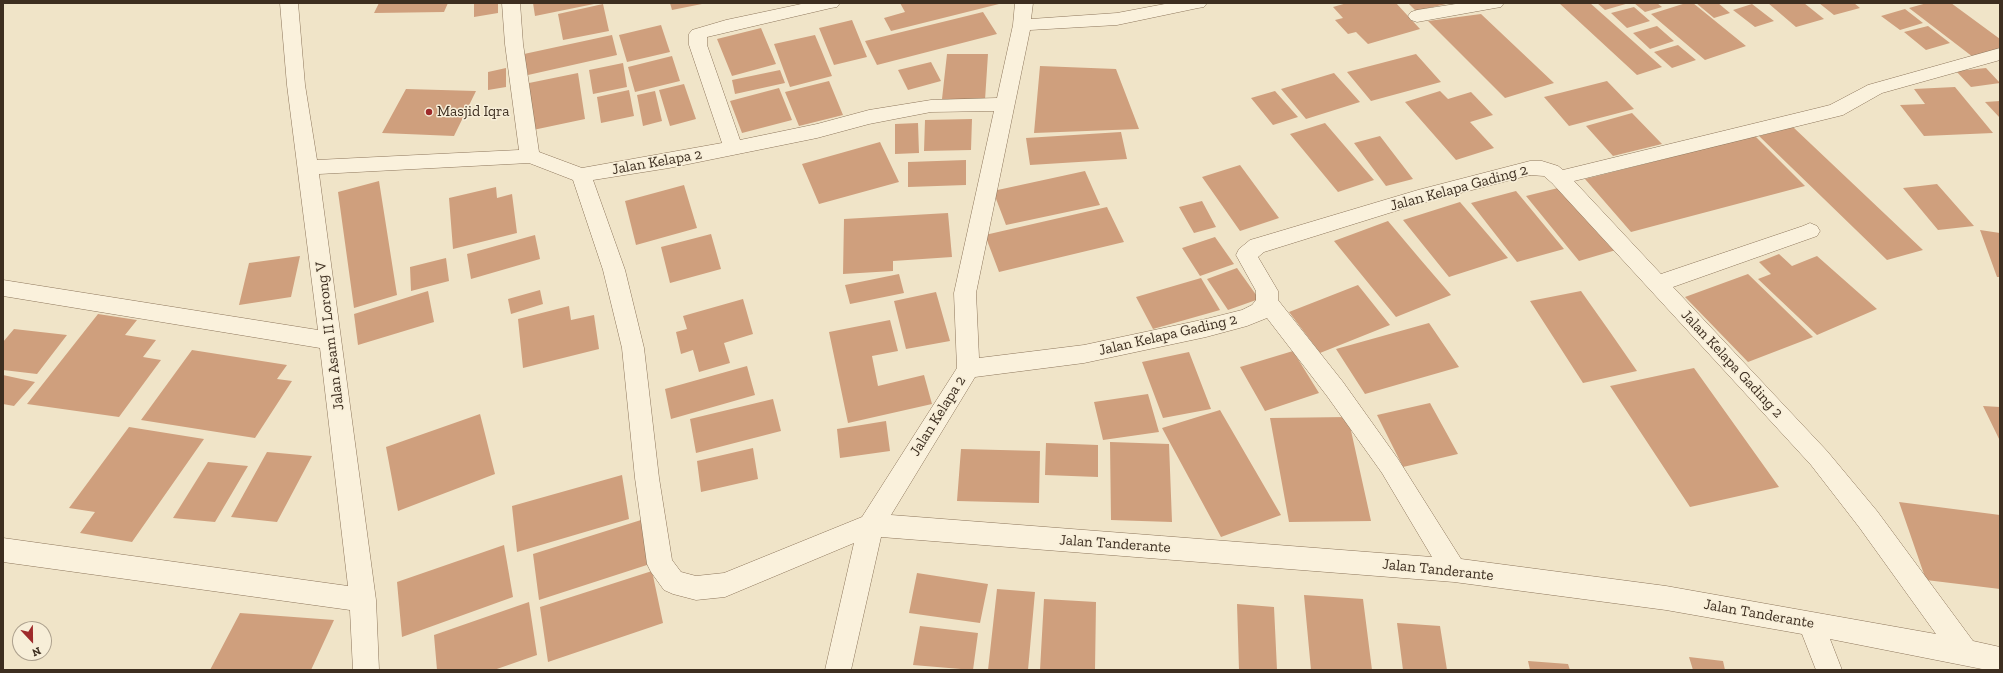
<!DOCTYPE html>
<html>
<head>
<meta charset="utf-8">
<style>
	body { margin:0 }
	#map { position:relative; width:2003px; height:673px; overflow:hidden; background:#f0e4c8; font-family:"Zilla Slab",serif }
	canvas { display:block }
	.frame { position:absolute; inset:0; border:4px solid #3d2e20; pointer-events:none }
	.north { position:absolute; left:12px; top:621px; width:40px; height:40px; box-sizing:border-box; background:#f7eed8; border:1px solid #ada18e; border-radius:50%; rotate:158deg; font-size:11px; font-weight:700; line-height:16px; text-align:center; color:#3d2e20 }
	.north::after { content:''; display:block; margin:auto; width:14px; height:18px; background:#9e2a2b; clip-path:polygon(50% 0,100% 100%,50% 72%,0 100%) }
</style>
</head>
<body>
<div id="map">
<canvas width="2003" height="673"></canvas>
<div class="frame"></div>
<div class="north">N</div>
</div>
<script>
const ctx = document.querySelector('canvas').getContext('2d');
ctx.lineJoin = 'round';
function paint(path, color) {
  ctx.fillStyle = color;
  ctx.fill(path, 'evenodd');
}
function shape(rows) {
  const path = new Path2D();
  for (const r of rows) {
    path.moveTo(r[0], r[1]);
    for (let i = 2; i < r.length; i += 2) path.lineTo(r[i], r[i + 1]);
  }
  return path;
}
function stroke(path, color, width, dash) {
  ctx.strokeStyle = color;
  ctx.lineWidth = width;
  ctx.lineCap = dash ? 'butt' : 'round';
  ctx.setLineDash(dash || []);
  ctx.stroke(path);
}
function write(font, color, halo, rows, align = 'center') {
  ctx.font = font + ' "Zilla Slab",serif';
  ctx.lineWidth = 3;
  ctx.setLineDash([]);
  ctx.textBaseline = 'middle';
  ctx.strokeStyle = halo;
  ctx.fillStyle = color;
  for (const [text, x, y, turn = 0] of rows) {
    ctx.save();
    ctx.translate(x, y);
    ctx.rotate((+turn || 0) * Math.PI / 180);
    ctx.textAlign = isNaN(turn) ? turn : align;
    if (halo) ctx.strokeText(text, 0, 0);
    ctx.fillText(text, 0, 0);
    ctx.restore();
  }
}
paint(shape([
	[379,3,448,3,444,12,374,13],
	[474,3,498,3,498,13,474,17],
	[533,3,594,3,594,4,535,16],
	[670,3,702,3,702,4,672,10],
	[900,3,998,3,999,4,891,31,884,18,905,12],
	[1347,3,1396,3,1420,29,1368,44,1356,32,1348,34,1335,20,1343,18,1333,7],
	[1408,3,1446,3,1446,4,1416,11],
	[1559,3,1590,3,1662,67,1637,75],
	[1597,3,1629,3,1605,10],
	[1634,3,1657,3,1662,7,1645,12],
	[1686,3,1693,3,1746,46,1705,60,1651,14],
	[1696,3,1718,3,1730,13,1714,18],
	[1768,3,1804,3,1824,19,1796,27],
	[1819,3,1854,3,1860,8,1834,15],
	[1927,3,1951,3,2000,39,2000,49,1973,57,1909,8],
	[603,4,609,31,563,40,558,14],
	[1752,4,1774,21,1755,27,1733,10],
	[1634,7,1650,21,1627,28,1611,13],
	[1905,9,1923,23,1900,30,1881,16],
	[983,12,997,34,877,65,865,41],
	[1481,14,1554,83,1505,98,1428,21],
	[852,20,867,57,834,65,819,28],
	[661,25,670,52,627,62,619,35],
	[1657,26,1674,41,1650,49,1633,33],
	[1928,26,1950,43,1926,50,1904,32],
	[761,28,776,64,732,76,717,39],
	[612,35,617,55,528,75,524,54],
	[815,35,832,76,790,87,774,44],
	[1678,45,1696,60,1672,68,1654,52],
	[947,54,988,54,985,100,942,99],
	[1416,54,1441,82,1371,101,1347,72],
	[672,56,680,81,635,92,628,67],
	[931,62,941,81,908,90,898,70],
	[623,63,627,87,593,94,589,70],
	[1040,66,1116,69,1139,129,1034,133],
	[506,68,506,87,488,90,488,72],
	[1986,68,2000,83,1971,87,1956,71],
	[780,70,785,83,735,94,732,80],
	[578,73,585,119,533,130,529,83],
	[1334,73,1360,102,1306,119,1281,89],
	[829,81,843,115,799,126,785,92],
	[1607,81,1634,109,1569,126,1544,97],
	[684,84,696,119,670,126,659,90],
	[1955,87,1993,133,1924,136,1900,105,1925,104,1914,89],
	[779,88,792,120,742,133,730,101],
	[406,89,476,91,454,136,382,133],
	[629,90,634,116,601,123,597,97],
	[655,91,662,121,643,126,637,95],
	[1275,91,1298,117,1273,125,1251,98],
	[1440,91,1448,99,1471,92,1493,115,1470,122,1494,148,1456,160,1405,102],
	[2000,101,2000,118,1985,102],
	[1632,113,1662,144,1613,156,1586,126],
	[972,119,971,150,924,151,925,120],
	[918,123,919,153,895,154,895,124],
	[1325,123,1374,180,1338,192,1290,134],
	[1793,127,1923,250,1887,260,1759,136],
	[1121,132,1127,159,1030,165,1026,138],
	[1380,136,1413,179,1386,186,1354,143],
	[1755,136,1805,186,1631,232,1585,179],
	[880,142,899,182,819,204,802,164],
	[966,160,966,185,908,187,908,162],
	[1240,165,1279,218,1240,231,1202,177],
	[1085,171,1100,205,1006,225,993,191],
	[379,181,397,295,354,308,338,192],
	[1937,184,1974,226,1938,230,1903,188],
	[684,185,697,228,636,245,625,201],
	[496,187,497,198,512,194,517,233,453,249,449,198],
	[1562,187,1616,250,1579,261,1526,196],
	[1516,191,1564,249,1517,262,1471,203],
	[1202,201,1216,227,1194,233,1179,207],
	[1460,202,1508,258,1449,277,1403,220],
	[1107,207,1124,242,999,272,985,235],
	[948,213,952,257,893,261,893,271,843,274,844,219],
	[1388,221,1420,259,1451,295,1396,317,1334,241],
	[1980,230,2000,233,2000,277,1997,277],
	[711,234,721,269,670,283,661,247],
	[535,235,540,259,471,279,467,254],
	[1215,237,1234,264,1200,276,1182,248],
	[1779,254,1792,266,1817,256,1877,309,1817,335,1758,279,1771,274,1759,262],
	[300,256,291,297,239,305,249,263],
	[446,258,449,281,411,291,410,267],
	[1237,268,1259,299,1228,310,1207,279],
	[899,274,904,293,850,304,845,285],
	[1748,274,1813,337,1748,362,1685,297],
	[1201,278,1220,310,1153,329,1136,297],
	[1358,285,1390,325,1320,353,1289,312],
	[540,290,543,304,511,314,508,299],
	[428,291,434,322,358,345,354,314],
	[1581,291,1610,332,1637,371,1583,383,1530,301],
	[936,292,950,341,906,349,894,301],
	[743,299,753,334,724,343,730,363,699,372,693,350,681,354,676,332,687,329,683,316],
	[569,306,571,320,594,315,599,349,523,368,518,319],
	[98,314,137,320,125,335,156,340,143,357,161,360,119,417,27,404],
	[890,320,898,351,872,356,878,386,924,375,932,404,848,423,829,332],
	[1429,323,1459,367,1365,394,1336,349],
	[14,329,67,335,37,374,3,370,3,342],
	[192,350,287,365,277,379,292,381,255,438,141,420],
	[1293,351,1319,393,1265,411,1240,367],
	[1189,352,1211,409,1163,418,1142,362],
	[747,366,755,395,671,419,665,389],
	[1694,368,1779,487,1690,507,1610,386],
	[3,375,35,382,14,406,3,404],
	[1148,394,1159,432,1103,440,1094,402],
	[773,399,781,431,696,453,690,419],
	[1430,403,1458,454,1403,467,1377,415],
	[1983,406,2000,407,2000,441],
	[1220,410,1281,515,1221,537,1162,428],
	[480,414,495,474,398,511,386,447],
	[1348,417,1371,521,1289,522,1270,418],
	[886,421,890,451,840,458,837,429],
	[129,427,204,439,132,542,80,533,95,512,69,508],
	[1110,442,1169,444,1172,522,1111,520],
	[1046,443,1098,445,1098,477,1045,475],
	[753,448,758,479,701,492,697,461],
	[961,449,1040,451,1039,503,957,501],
	[267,452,312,456,277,522,231,517],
	[208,462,248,466,215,522,173,518],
	[622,475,629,519,517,552,512,506],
	[1899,502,2000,515,2000,589,1926,580],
	[641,520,650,564,539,600,533,554],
	[504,545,513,597,402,637,397,582],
	[652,571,663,623,548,662,540,607],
	[917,573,988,584,980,623,909,613],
	[997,589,1035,592,1028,670,988,670],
	[1304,595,1363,599,1372,670,1311,670],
	[1044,599,1096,602,1095,670,1040,670],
	[529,602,537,655,494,670,437,670,434,635],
	[1237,604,1274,607,1277,670,1239,670],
	[240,613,334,620,311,670,210,670],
	[1397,623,1440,626,1447,670,1403,670],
	[920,626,978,633,973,670,913,665],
	[1689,657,1723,661,1725,670,1693,670],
	[1528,661,1568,664,1570,670,1530,670]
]), '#cf9f7d');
const street = shape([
	[280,3,298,3,305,85,317,160,519,150,505,44,502,3,520,3,523,44,539,152,582,168,722,143,689,45,689,34,692,30,726,20,806,3,840,3,837,7,831,8,707,37,707,45,740,140,817,124,869,110,931,100,997,98,1013,25,1015,3,1033,3,1031,19,1117,13,1170,3,1207,3,1204,7,1198,8,1117,25,1030,30,976,293,979,358,1084,345,1206,319,1242,310,1252,305,1256,300,1256,291,1236,255,1239,249,1250,240,1257,238,1418,190,1530,161,1542,161,1558,166,1563,170,1818,108,1830,105,1868,85,2000,48,2000,60,1882,93,1843,115,1574,181,1661,274,1803,226,1810,223,1817,226,1820,231,1817,236,1673,287,1827,451,1877,511,1973,641,2000,647,2000,670,1987,670,1830,639,1842,670,1816,670,1802,634,1666,610,1454,582,881,537,851,670,825,670,854,543,725,597,696,600,673,594,664,590,651,572,647,564,635,478,622,348,603,270,573,180,529,163,319,174,376,600,379,670,353,670,350,610,3,562,3,538,348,586,320,348,3,296,3,280,318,330,287,85,280,3],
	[994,111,954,293,957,368,862,517,724,573,696,576,681,572,672,560,659,478,644,348,625,270,593,180,669,168,817,138,869,124,931,112,994,111],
	[1530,175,1544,176,1552,183,1811,465,1859,527,1936,634,1666,586,1461,559,1398,459,1343,382,1278,300,1278,291,1258,257,1264,252,1418,204,1530,175],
	[1267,318,1327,396,1382,473,1432,557,891,515,975,377,1084,363,1206,337,1247,326,1267,318],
	[1462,3,1504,3,1501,7,1495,8,1417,22,1411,20,1408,16,1411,12,1417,10,1462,3]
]);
stroke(street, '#8d765c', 1);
paint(street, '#faf1dc');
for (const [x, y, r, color] of [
	[429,112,4,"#9e2a2b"]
]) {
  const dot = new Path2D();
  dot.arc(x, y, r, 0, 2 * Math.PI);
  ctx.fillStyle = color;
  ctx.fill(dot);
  stroke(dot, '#f7eed8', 1.5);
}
write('15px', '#3d2e20', '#f7eed8', [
	["Masjid Iqra",437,112]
], 'left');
write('15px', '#3d2e20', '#f7eed8', [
	["Jalan Kelapa 2",657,162,-10],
	["Jalan Kelapa Gading 2",1459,188,-15],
	["Jalan Kelapa Gading 2",1168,335,-13],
	["Jalan Asam II Lorong V",330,336,-97],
	["Jalan Kelapa Gading 2",1732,364,47],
	["Jalan Kelapa 2",938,416,-58],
	["Jalan Tanderante",1115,544,4],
	["Jalan Tanderante",1438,570,6],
	["Jalan Tanderante",1759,614,10]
]);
</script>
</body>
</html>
